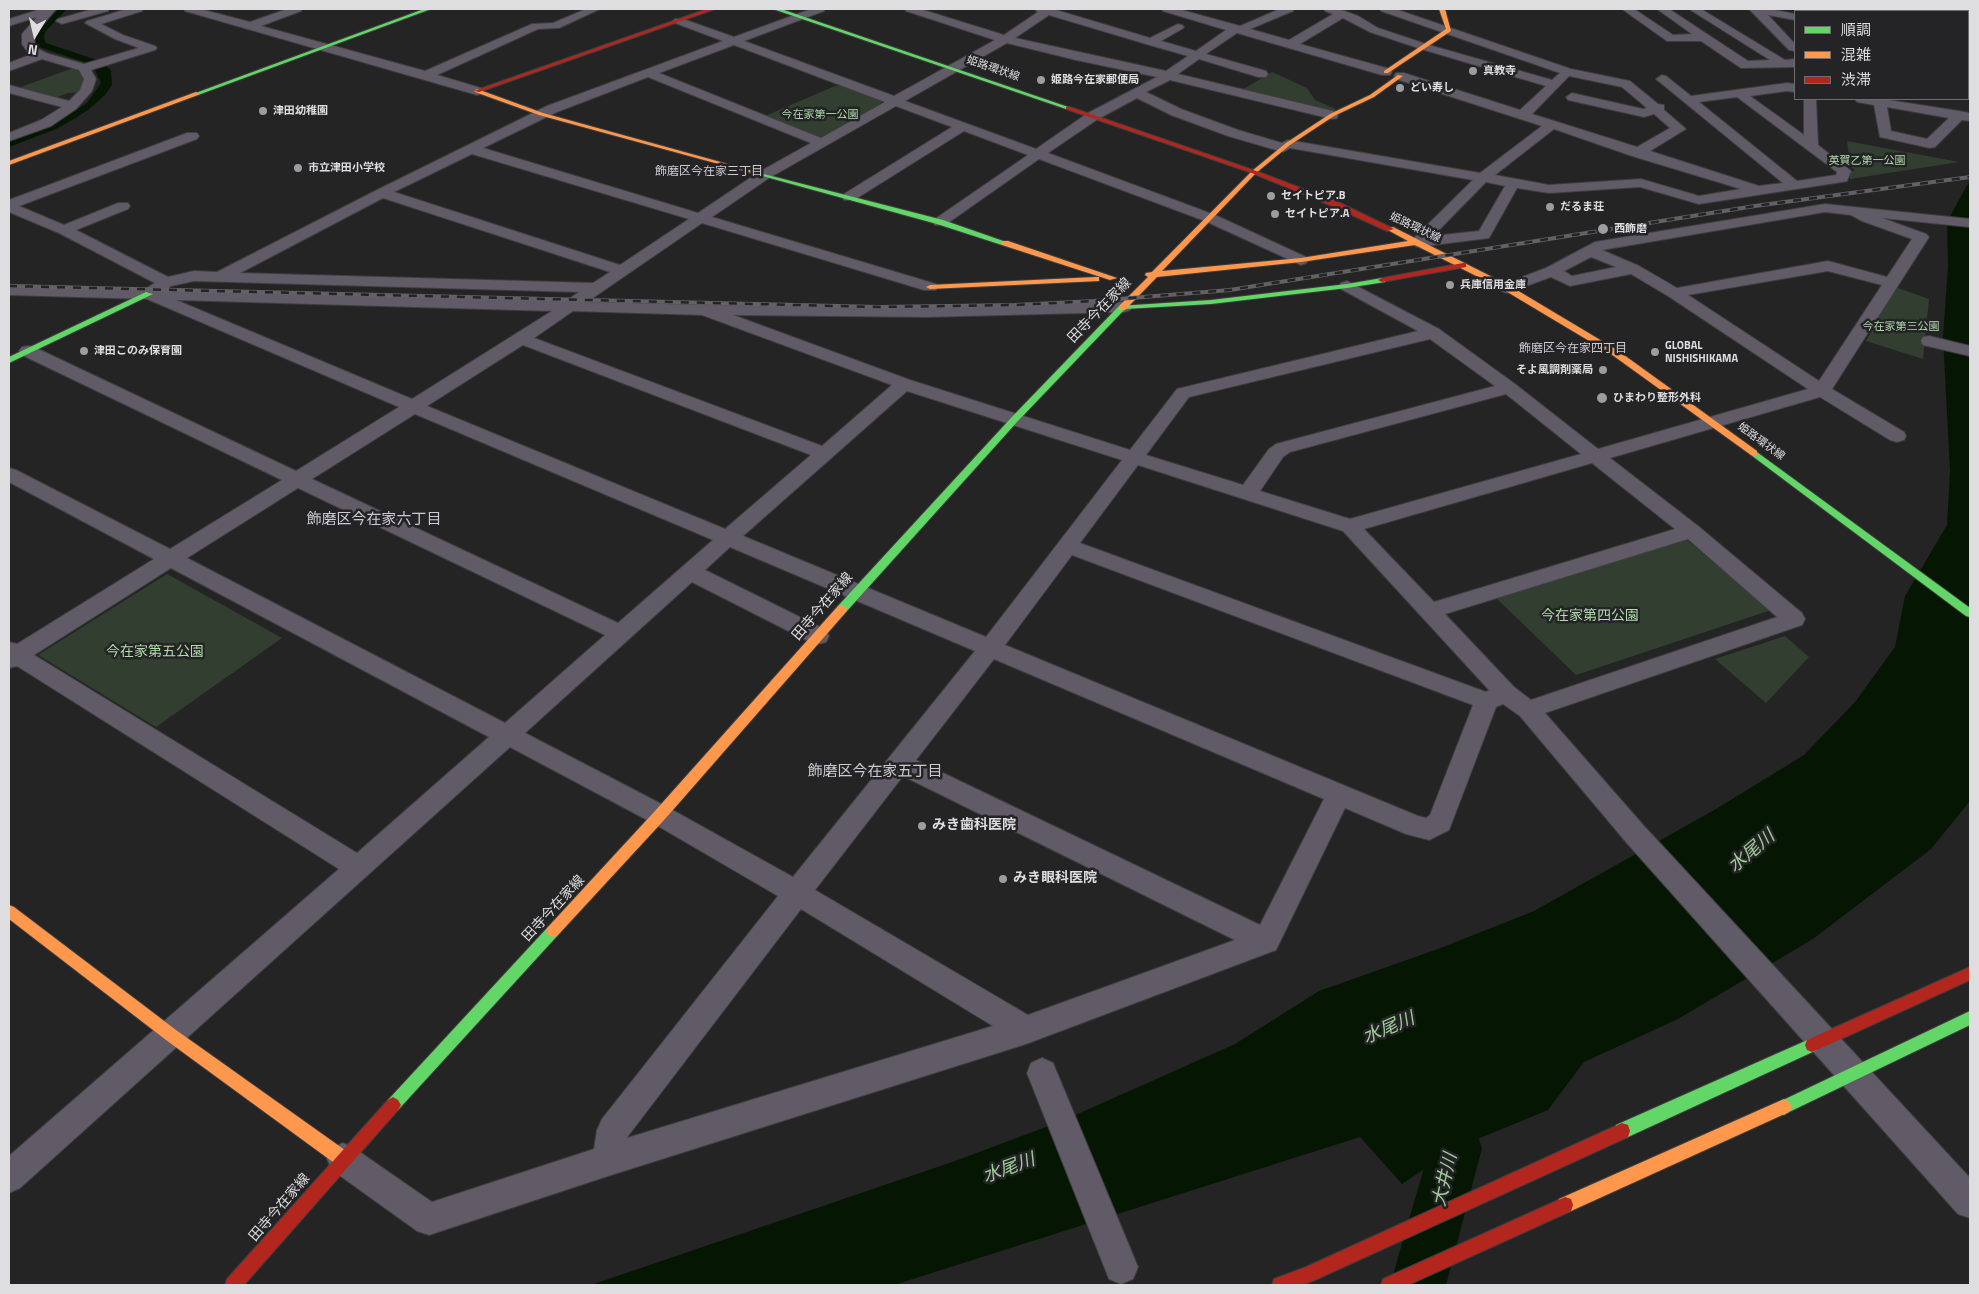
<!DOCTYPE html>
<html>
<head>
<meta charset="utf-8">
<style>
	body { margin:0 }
	#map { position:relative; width:1979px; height:1294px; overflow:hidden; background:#242425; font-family:"Titillium Web","Noto Sans JP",sans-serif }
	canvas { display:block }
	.frame { position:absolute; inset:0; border:10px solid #dedddf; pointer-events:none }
	.legend { position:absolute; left:1794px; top:10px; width:175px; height:90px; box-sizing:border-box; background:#242326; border:1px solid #6e6d70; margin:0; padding:6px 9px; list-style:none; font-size:15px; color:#dedddf }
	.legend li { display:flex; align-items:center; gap:10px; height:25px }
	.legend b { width:25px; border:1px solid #6e6d70 }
	.north { position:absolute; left:10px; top:10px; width:50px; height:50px; -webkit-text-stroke:4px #242326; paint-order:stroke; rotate:189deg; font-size:14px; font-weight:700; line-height:20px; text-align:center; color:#dedddf }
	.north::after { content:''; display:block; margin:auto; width:18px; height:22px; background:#dedddf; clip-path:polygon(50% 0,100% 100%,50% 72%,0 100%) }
</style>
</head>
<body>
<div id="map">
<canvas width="1979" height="1294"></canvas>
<div class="frame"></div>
<ul class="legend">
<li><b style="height:6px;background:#63d668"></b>順調</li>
<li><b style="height:6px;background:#ff974d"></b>混雑</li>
<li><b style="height:6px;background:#b3261e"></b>渋滞</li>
</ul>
<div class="north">N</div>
</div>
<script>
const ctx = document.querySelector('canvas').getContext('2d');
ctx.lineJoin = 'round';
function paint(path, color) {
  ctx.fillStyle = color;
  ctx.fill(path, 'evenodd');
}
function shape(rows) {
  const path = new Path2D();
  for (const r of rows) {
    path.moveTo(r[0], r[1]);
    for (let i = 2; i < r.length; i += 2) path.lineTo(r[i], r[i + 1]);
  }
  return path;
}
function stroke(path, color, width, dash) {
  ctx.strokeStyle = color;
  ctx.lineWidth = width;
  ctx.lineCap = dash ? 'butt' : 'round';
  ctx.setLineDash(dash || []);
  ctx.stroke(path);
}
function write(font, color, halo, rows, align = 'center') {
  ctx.font = font + ' "Titillium Web","Noto Sans JP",sans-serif';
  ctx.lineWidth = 5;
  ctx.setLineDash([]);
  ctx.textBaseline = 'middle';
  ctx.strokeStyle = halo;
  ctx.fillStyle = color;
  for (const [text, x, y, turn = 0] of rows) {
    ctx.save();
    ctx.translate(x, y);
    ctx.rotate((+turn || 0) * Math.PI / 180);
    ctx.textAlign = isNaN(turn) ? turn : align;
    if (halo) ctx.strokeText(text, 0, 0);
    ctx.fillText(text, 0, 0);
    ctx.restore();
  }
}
paint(shape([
	[73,68,81,73,84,79,81,92,68,93,54,98,18,88],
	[1272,72,1307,88,1315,100,1336,109,1331,112,1242,90],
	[842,85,882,100,880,105,823,137,815,137,765,116,835,86],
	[1847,141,1959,162,1850,179,1850,173,1848,171,1855,171,1850,165],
	[1895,287,1929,299,1923,359,1866,341],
	[1672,539,1687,540,1767,607,1768,611,1576,675,1493,595],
	[167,574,282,638,156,727,38,655],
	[1785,636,1809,657,1766,703,1715,659]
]), '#323f30');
paint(shape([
	[59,9,67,9,45,32,44,38,46,43,97,60,111,70,112,85,105,95,88,110,74,119,56,129,9,147,9,142,57,122,87,103,101,83,94,68,84,62,33,45,32,40,35,33],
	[1970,182,1970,801,1931,849,1813,939,1678,1019,1584,1062,1548,1110,1456,1148,1402,1184,1360,1137,894,1285,591,1285,955,1161,1062,1121,1235,1044,1319,991,1438,949,1534,911,1716,809,1804,755,1855,702,1895,647,1905,596,1947,525,1950,471,1943,337,1948,266,1947,222,1966,187]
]), '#051703');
paint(shape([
	[1425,1080,1443,1088,1475,1129,1482,1148,1446,1285,1390,1285,1428,1154,1407,1124,1399,1106,1407,1088,1425,1080]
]), '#051703');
const street = shape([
	[41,9,56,9,34,35,35,47,46,53,84,64,139,48,115,39,85,23,87,21,127,9,143,9,142,11,101,24,123,35,155,46,157,48,155,50,91,70,96,79,92,91,76,109,51,126,9,141,9,133,41,120,62,107,9,93,9,85,69,101,80,90,84,79,79,70,42,59,9,71,9,63,32,54,27,51,22,44,22,34,37,17,9,26,9,19,41,9],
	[93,9,109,9,108,11,62,24,56,21,58,19,93,9],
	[184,9,200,9,250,22,287,9,302,9,301,11,261,26,425,71,532,24,553,23,586,9,600,9,559,28,538,29,437,75,481,88,483,91,481,94,477,95,185,11,184,9],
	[811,9,825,9,824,11,744,41,894,96,995,40,906,11,905,9,920,9,1004,35,1038,12,1034,9,1056,9,1056,10,1150,38,1178,24,1182,25,1184,27,1182,29,1161,41,1196,51,1226,30,1163,11,1162,9,1178,9,1240,26,1280,9,1294,9,1293,11,1250,29,1289,40,1333,14,1325,11,1324,9,1339,9,1358,16,1378,28,1429,45,1552,80,1560,73,1381,11,1380,9,1395,9,1571,69,1630,81,1658,104,1664,105,1664,110,1686,129,1650,151,1759,186,1783,183,1656,79,1662,75,1666,76,1691,96,1787,83,1795,84,1795,92,1787,91,1750,96,1804,135,1804,99,1816,99,1818,145,1851,171,1847,181,1842,182,1699,204,1640,187,1549,193,1517,188,1489,238,1418,247,1413,245,1410,242,1413,239,1473,180,1290,148,1283,152,1228,136,1171,115,1137,98,1098,119,1048,153,1215,215,1306,257,1309,260,1306,263,1301,265,1205,221,1039,159,945,225,935,225,933,222,935,219,1028,155,964,131,854,200,844,200,842,197,844,194,952,127,896,106,769,178,712,217,936,284,938,287,936,290,924,290,702,223,587,302,704,305,927,307,1124,302,1130,304,1132,307,1130,310,1124,312,927,317,733,315,910,380,1130,450,1177,389,1418,331,1341,289,1339,286,1341,283,1347,281,1439,329,1515,384,1598,449,1808,389,1668,296,1631,274,1570,286,1551,277,1507,293,1501,291,1499,288,1501,285,1546,268,1595,242,1825,204,1970,219,1970,227,1882,218,1926,234,1929,237,1832,389,1904,432,1906,436,1904,440,1897,442,1890,440,1820,397,1610,458,1698,526,1802,613,1805,619,1802,625,1545,713,1644,826,1970,1178,1970,1218,1958,1214,1626,842,1520,716,1503,704,1496,707,1449,830,1429,840,1406,834,1345,808,1276,950,1026,1044,608,1176,429,1235,417,1231,332,1170,327,1159,332,1148,343,1143,354,1148,432,1202,594,1149,597,1130,602,1119,778,896,651,822,510,747,20,1188,9,1193,9,1156,339,869,17,666,9,668,9,642,17,644,154,559,9,482,9,468,16,470,170,549,282,480,22,355,19,351,22,347,28,346,34,347,296,471,399,407,147,299,9,295,9,285,145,289,155,283,59,233,9,212,9,200,187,133,197,133,199,136,197,139,19,206,64,225,118,203,128,203,130,206,128,209,76,230,168,277,194,271,217,272,377,190,547,106,723,41,675,23,673,21,675,19,683,19,734,37,811,9],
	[1049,15,1146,44,1188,56,1166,71,1015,38,1049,15],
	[1343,18,1370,32,1421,49,1546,86,1520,110,1404,73,1396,73,1394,76,1396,79,1542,126,1480,173,1288,140,1282,143,1238,130,1181,109,1146,92,1170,80,1332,119,1337,118,1338,115,1337,112,1178,74,1199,59,1258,77,1266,77,1268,74,1266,71,1206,54,1237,33,1382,75,1390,75,1392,72,1390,69,1300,44,1343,18],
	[1007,43,1076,60,1157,77,1088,113,1036,149,905,101,1007,43],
	[734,45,885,102,821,138,659,73,734,45],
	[1569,76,1622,87,1647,108,1643,109,1572,93,1566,97,1568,100,1644,117,1654,114,1670,128,1637,147,1532,114,1569,76],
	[648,77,811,143,759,172,698,213,483,148,557,112,648,77],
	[1737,97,1837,172,1836,175,1797,181,1699,102,1737,97],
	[1554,129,1632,156,1741,189,1699,196,1641,179,1549,185,1495,175,1554,129],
	[472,154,689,219,620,265,394,192,472,154],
	[1486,182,1505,186,1479,231,1433,236,1486,182],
	[383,198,610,272,593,283,240,273,383,198],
	[1825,212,1851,215,1862,221,1912,239,1887,277,1828,261,1677,288,1639,266,1602,250,1825,212],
	[1591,257,1616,267,1572,276,1564,271,1591,257],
	[1828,271,1882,285,1819,381,1688,295,1828,271],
	[194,281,579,292,566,301,166,290,171,286,194,281],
	[176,300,552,311,412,399,176,300],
	[573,311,702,315,892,385,822,446,534,338,573,311],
	[1430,339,1495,386,1276,444,1269,449,1243,485,1146,455,1189,397,1430,339],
	[523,345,811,455,725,529,427,406,523,345],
	[907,391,1122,460,986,637,743,536,907,391],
	[1506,394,1581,454,1350,519,1260,491,1283,457,1290,452,1506,394],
	[415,414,713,540,618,623,312,479,415,414],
	[1592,463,1675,529,1434,602,1364,529,1592,463],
	[1138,465,1343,531,1489,690,1486,692,1080,543,1138,465],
	[298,488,605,635,505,723,187,558,298,488],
	[1688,539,1777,617,1531,700,1514,687,1445,614,1688,539],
	[730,547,975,651,793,877,669,808,525,733,692,582,810,642,818,644,826,642,829,636,826,630,705,570,730,547],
	[1072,555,1473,705,1430,815,1426,818,1418,816,1005,645,1072,555],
	[171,568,489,737,357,853,34,655,171,568],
	[994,659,1324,799,1260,925,916,760,994,659],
	[903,776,1235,940,1028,1015,815,890,903,776],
	[801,909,993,1026,627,1138,628,1136,801,909],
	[1622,9,1634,9,1673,35,1692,34,1657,9,1669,9,1748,61,1770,60,1689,9,1701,9,1785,60,1795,59,1795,67,1741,68,1701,41,1667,41,1622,9],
	[1749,9,1770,9,1795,14,1795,20,1768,15,1795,44,1795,51,1789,50,1749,9],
	[1968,47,1970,48,1970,55,1968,55,1968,47],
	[1970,73,1970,84,1968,85,1968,74,1970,73],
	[1855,99,1882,99,1959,111,1970,113,1970,121,1962,120,1935,147,1930,148,1880,137,1874,105,1857,102,1855,99],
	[1887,107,1949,118,1927,139,1891,131,1887,107],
	[1929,336,1970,346,1970,356,1923,345,1921,341,1923,337,1929,336],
	[1042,1058,1053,1063,1138,1267,1133,1279,1121,1284,1109,1279,1027,1073,1031,1063,1042,1058]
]);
const fast = shape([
	[424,9,431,9,198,95,193,94,424,9],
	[773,9,781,9,1071,108,1066,109,773,9],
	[1968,37,1970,37,1970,41,1968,41,1968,37],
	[748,170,943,220,1009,243,1002,245,937,224,748,172,748,170],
	[1382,278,1386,280,1385,282,1347,288,1211,304,1125,309,1017,422,846,612,838,612,837,609,838,606,1011,418,1119,306,1211,300,1347,284,1382,278],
	[146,292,153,294,9,363,9,357,146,292],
	[1754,450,1970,608,1970,617,1966,616,1751,455,1749,453,1754,450],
	[553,925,558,927,560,931,558,935,398,1110,393,1113,388,1110,385,1105,388,1100,548,927,553,925],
	[1970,1011,1970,1025,1789,1112,1784,1115,1779,1112,1776,1107,1779,1102,1970,1011],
	[1812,1038,1817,1040,1819,1045,1817,1050,1628,1137,1622,1139,1616,1137,1614,1131,1616,1125,1812,1038]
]);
const slow = shape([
	[1439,9,1445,9,1451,31,1388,73,1384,73,1384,71,1446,29,1439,9],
	[1398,75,1403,76,1374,97,1334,116,1290,145,1256,173,1162,271,1301,258,1408,241,1386,229,1393,227,1510,286,1617,350,1757,451,1757,455,1751,455,1611,354,1504,290,1415,245,1301,262,1157,277,1125,310,1119,310,1119,306,1148,277,1145,275,1146,273,1152,272,1252,171,1286,143,1330,114,1370,95,1398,75],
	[477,89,543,113,753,171,748,172,539,115,475,92,474,91,477,89],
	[196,92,199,94,198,95,9,165,9,161,196,92],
	[1002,241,1008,241,1117,278,1110,280,1002,245,1002,241],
	[1096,277,1099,277,1099,281,930,289,926,287,930,285,1096,277],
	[842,605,847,609,846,612,665,819,558,935,553,937,548,935,546,931,548,927,655,811,838,606,842,605],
	[9,905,14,907,176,1030,349,1153,351,1159,349,1165,343,1167,337,1165,166,1040,9,919,9,905],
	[1784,1099,1789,1102,1792,1107,1789,1112,1571,1211,1565,1213,1559,1211,1557,1205,1559,1199,1784,1099]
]);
const jam = shape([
	[707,9,715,9,479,92,474,91,707,9],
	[1864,9,1873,9,1879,11,1870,11,1864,9],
	[1066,107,1070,107,1256,171,1338,202,1394,229,1387,231,1332,206,1252,173,1066,109,1066,107],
	[1463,263,1466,263,1466,267,1382,282,1378,280,1382,278,1463,263],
	[1970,967,1970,980,1817,1050,1812,1052,1807,1050,1805,1045,1807,1040,1970,967],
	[393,1097,398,1100,401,1105,398,1110,244,1285,225,1285,227,1279,388,1100,393,1097],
	[1622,1123,1628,1125,1630,1131,1628,1137,1315,1280,1302,1285,1272,1285,1274,1279,1306,1267,1622,1123],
	[1565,1197,1571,1199,1573,1205,1571,1211,1408,1285,1381,1285,1383,1279,1565,1197]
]);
stroke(street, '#3e3e3f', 2);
stroke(fast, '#3e3e3f', 2);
stroke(slow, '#3e3e3f', 2);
stroke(jam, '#3e3e3f', 2);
paint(street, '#605b66');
paint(fast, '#63d668');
paint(slow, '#ff974d');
paint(jam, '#b3261e');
const rail = shape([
	[9,286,879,307,1015,305,1094,301,1230,290,1755,206,1970,177]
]);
stroke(rail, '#636066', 4);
stroke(rail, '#242326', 2.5, [8]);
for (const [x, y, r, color] of [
	[1473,71,5,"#9d9c9e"],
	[1041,80,5,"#9d9c9e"],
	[1400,88,5,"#9d9c9e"],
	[263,111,5,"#9d9c9e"],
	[298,168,5,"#9d9c9e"],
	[1271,196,5,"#9d9c9e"],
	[1550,207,5,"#9d9c9e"],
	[1275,214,5,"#9d9c9e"],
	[1603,229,6,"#9d9c9e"],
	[1450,285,5,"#9d9c9e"],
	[84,351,5,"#9d9c9e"],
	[1655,352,5,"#9d9c9e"],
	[1603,370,5,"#9d9c9e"],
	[1602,398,6,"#9d9c9e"],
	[922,826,5,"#9d9c9e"],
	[1003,879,5,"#9d9c9e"]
]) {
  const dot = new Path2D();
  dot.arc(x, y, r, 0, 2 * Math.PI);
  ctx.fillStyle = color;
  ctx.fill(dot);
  stroke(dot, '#242326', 2);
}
write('11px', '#dedddf', '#242326', [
	["姫路環状線",993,69,19],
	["姫路環状線",1415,228,25],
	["姫路環状線",1761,442,36]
]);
write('bold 11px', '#dedddf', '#242326', [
	["真教寺",1483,71],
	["姫路今在家郵便局",1051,80],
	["どい寿し",1410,88],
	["津田幼稚園",273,111],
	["市立津田小学校",308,168],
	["セイトピア.B",1281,196],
	["だるま荘",1560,207],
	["セイトピア.A",1285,214],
	["西飾磨",1614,229],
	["兵庫信用金庫",1460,285],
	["GLOBAL",1665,346],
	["NISHISHIKAMA",1665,359],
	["津田このみ保育園",94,351],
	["そよ風調剤薬局",1593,370,"right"],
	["ひまわり整形外科",1613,398]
], 'left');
write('11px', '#b0dda9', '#242326', [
	["今在家第一公園",820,115],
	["英賀乙第一公園",1867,161],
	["今在家第三公園",1901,327]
]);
write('12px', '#cccacf', '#242326', [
	["飾磨区今在家三丁目",709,172],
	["飾磨区今在家四丁目",1573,349]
]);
write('14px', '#dedddf', '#242326', [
	["田寺今在家線",1100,311,-46],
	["田寺今在家線",823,607,-49],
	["田寺今在家線",554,909,-47],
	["田寺今在家線",280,1208,-49]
]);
write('14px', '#b0dda9', '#242326', [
	["今在家第四公園",1590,617],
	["今在家第五公園",155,653]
]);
write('bold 14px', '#dedddf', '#242326', [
	["みき歯科医院",932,826],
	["みき眼科医院",1013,879]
], 'left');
write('15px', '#cccacf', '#242326', [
	["飾磨区今在家六丁目",374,520],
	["飾磨区今在家五丁目",875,772]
]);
write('italic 18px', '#a0cd99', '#242326', [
	["水尾川",1752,852,-40],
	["水尾川",1389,1029,-23],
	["水尾川",1009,1169,-20],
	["大井川",1446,1180,-77]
]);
</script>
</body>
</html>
